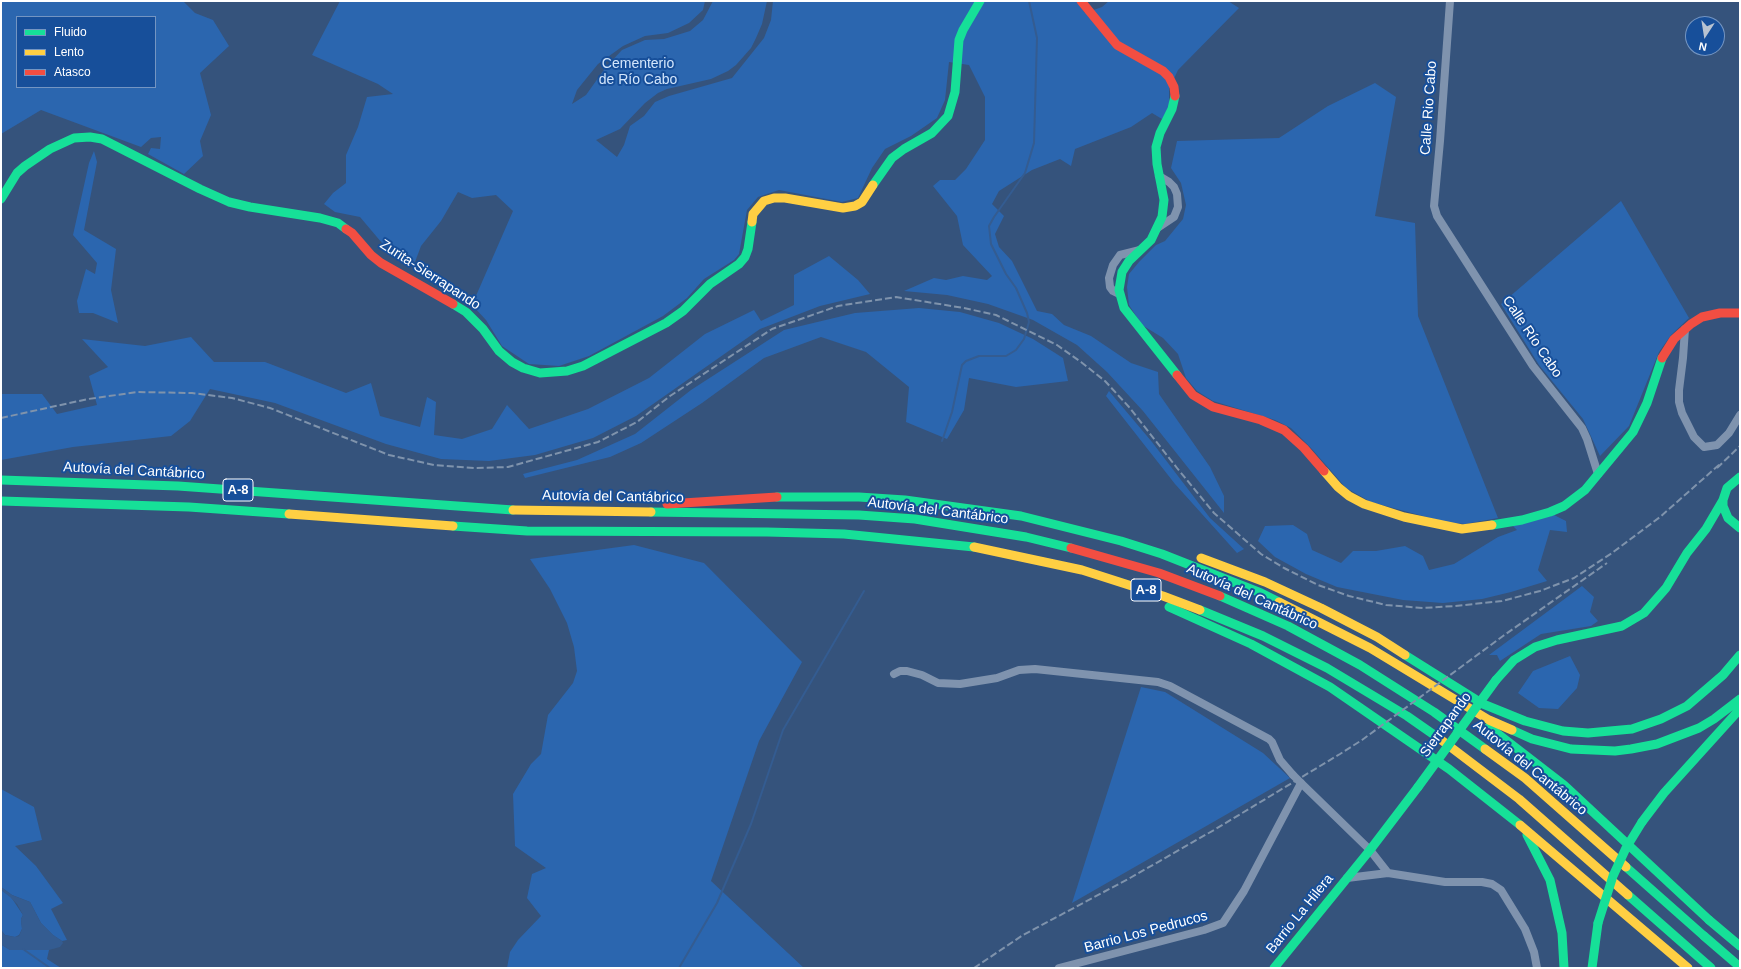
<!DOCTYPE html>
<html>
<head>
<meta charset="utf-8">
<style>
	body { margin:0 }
	#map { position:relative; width:1741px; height:969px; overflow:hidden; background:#35537c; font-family:Helvetica,sans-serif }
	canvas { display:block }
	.frame { position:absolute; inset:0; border:2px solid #fff; pointer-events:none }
	.legend { position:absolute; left:16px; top:16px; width:140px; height:72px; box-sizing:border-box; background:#174f9a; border:1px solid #7495c2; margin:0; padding:5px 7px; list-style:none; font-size:12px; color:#fff }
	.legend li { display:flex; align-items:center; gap:8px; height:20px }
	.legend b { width:20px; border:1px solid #7495c2 }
	.north { position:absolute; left:1685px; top:16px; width:40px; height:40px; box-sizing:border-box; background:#174f9a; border:1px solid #7495c2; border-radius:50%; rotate:192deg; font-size:11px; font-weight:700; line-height:16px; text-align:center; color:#fff }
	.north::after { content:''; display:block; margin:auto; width:14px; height:18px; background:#b8c3d1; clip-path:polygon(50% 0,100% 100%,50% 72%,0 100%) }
</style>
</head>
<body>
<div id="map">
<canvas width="1741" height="969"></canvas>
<div class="frame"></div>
<ul class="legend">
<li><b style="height:5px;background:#16e098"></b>Fluido</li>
<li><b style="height:5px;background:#ffcf43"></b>Lento</li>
<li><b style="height:5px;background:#f24e42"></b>Atasco</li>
</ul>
<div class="north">N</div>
</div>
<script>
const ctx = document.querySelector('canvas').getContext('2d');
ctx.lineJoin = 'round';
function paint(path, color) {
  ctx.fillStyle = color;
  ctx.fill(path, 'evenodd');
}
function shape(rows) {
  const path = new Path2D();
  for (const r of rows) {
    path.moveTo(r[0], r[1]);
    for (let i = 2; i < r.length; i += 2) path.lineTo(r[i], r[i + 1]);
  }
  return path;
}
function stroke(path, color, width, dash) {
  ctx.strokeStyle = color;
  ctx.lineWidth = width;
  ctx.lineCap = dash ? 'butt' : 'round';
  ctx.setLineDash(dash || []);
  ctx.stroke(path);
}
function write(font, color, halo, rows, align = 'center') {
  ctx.font = font + ' Helvetica,sans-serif';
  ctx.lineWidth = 4;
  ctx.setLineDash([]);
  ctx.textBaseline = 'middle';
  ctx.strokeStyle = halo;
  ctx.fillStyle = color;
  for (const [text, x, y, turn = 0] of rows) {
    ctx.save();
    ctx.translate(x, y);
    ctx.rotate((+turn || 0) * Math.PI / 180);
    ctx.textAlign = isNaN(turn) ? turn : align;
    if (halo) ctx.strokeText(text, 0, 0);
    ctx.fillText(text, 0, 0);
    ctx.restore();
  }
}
paint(shape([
	[1,1,183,1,195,13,213,20,229,46,200,73,211,115,200,141,203,156,184,174,148,154,151,148,160,149,161,137,151,138,141,147,41,110,1,134],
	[17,17,155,17,155,87,17,87],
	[340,1,705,1,703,10,689,23,668,33,645,36,623,46,598,64,577,90,572,104,586,95,606,67,622,50,645,40,664,39,690,31,703,20,713,1,767,1,762,24,756,38,751,48,736,65,728,71,711,79,667,89,658,93,645,103,620,129,596,140,617,157,624,145,630,126,644,116,655,102,669,96,732,78,764,38,771,20,773,1,1076,1,1085,13,1102,7,1109,1,1228,1,1239,8,1178,70,1169,89,1169,108,1162,119,1152,113,1131,127,1075,149,1071,166,1060,159,1032,170,999,191,992,204,1004,216,995,234,999,247,1012,261,1037,311,1052,314,1064,325,1091,336,1131,363,1158,372,1159,394,1210,467,1224,496,1224,513,1143,411,1107,372,1077,345,1033,320,988,304,947,295,904,291,934,278,946,280,963,276,987,280,992,276,963,245,957,216,933,186,940,180,955,180,966,169,985,140,985,97,969,65,949,62,945,100,937,118,911,136,885,149,872,168,858,198,842,202,779,190,758,197,747,210,739,254,734,260,704,279,687,298,663,316,589,356,559,366,529,364,502,346,486,320,472,305,513,211,496,195,472,198,458,192,441,221,421,246,415,262,382,243,360,217,335,212,324,204,333,193,346,183,346,155,358,127,367,97,393,94,378,84,312,55],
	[1375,83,1396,97,1375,216,1415,223,1418,316,1498,518,1465,524,1445,522,1371,502,1346,488,1311,448,1291,428,1275,420,1213,401,1197,391,1186,378,1178,354,1163,338,1142,325,1129,305,1127,287,1129,274,1139,262,1156,245,1165,241,1183,219,1186,205,1181,183,1171,168,1177,141,1279,138,1328,106],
	[94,151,97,162,84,230,116,249,111,290,118,323,93,313,79,313,77,301,86,269,95,274,97,263,73,235,89,163],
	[1621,201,1689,318,1671,335,1659,352,1629,426,1600,456,1583,419,1539,365,1501,304],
	[829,256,858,280,870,294,820,306,760,329,636,416,593,438,535,455,489,461,441,459,386,444,275,403,210,389,190,421,171,436,73,447,1,460,1,394,42,394,57,414,97,405,89,376,108,367,82,339,145,346,191,337,214,362,265,362,346,393,371,383,380,416,420,427,427,397,436,402,434,435,462,439,492,429,507,405,529,429,588,409,649,378,705,334,754,310,761,321,794,305,794,275],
	[919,308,960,312,999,323,1033,339,1063,358,1068,381,1016,387,969,378,964,410,947,439,906,422,909,387,866,352,821,337,764,358,702,403,641,443,610,457,525,478,523,474,577,460,635,434,691,390,784,330,855,313],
	[1109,391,1152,442,1210,518,1244,549,1237,553,1175,484,1106,396],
	[1554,515,1566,521,1567,532,1550,530,1538,570,1547,581,1511,592,1482,599,1443,603,1403,600,1337,587,1306,574,1275,557,1258,541,1265,526,1293,525,1307,534,1312,550,1341,563,1353,551,1376,551,1405,546,1423,556,1429,570,1454,564,1498,537,1517,530,1512,525],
	[634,545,704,563,802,662,759,741,711,881,804,968,507,968,510,952,518,940,541,916,527,898,532,874,546,868,515,846,513,794,531,764,541,754,548,715,573,683,577,671,574,647,567,623,550,589,530,559],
	[1582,586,1594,597,1590,612,1598,621,1591,626,1541,634,1500,661,1497,655,1489,655],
	[1570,656,1580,675,1577,688,1558,709,1539,708,1518,693,1533,671],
	[1141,687,1165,692,1263,753,1290,778,1072,903],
	[1,789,34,807,42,840,15,846,36,866,63,903,51,909,67,940,62,941,53,935,41,923,30,902,12,895,1,887],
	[1,890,11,897,23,915,21,919,22,929,19,935,15,937,5,935,1,930],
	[1,943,2,945,10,950,49,950,47,959,61,968,1,968]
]), '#2b66af');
paint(shape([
	[1,887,12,895,30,902,41,923,53,935,62,941,63,943,60,947,49,950,10,950,2,945,1,930,5,935,15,937,19,936,22,929,21,919,23,915,17,904,10,897,1,890]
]), '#345c91');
stroke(shape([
	[942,441,952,412,962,365,966,361,979,356,1006,356,1016,350,1024,339,1029,322,1027,313,1016,288,1006,274,991,244,989,226,994,217,1025,173,1034,143,1037,38,1029,1],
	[23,949,50,968],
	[679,968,717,903,751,824,783,730,864,591]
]), '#345c91', 2);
stroke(shape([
	[1450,1,1440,141,1434,206,1437,216,1533,366,1582,428,1587,439,1598,474],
	[1159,227,1174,217,1178,207,1177,194,1174,187,1169,182,1159,176],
	[1119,294,1113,291,1110,287,1109,278,1113,265,1120,255,1140,250],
	[1685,329,1683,358,1679,390,1679,402,1682,413,1694,437,1704,447,1717,445,1729,433,1740,415],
	[894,674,900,671,907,671,922,675,938,683,960,684,997,678,1019,670,1035,669,1158,682,1170,686,1269,739,1272,742,1280,760,1293,775],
	[1347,878,1388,873,1445,882,1482,882,1492,884,1501,890,1525,929,1534,952,1537,968],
	[1059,968,1204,930,1223,923,1244,891,1301,783,1370,850,1388,873]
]), '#7f93ae', 8);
stroke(shape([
	[1175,96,1172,109,1160,133,1156,147,1157,164,1164,200,1162,217,1151,240,1129,261,1122,272,1119,290,1124,308,1177,375],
	[873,185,892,158,904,149,932,133,948,116,955,92,959,40,963,30,980,1],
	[1,199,17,173,25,166,50,149,74,138,90,137,102,139,200,189,229,202,250,207,320,218,338,223,346,229],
	[453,304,466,312,483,329,499,351,512,362,523,368,540,373,567,371,583,366,666,323,683,311,710,284,739,264,745,257,748,249,752,222],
	[1740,477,1727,488,1723,500,1723,506,1728,518,1740,528],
	[1,480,178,486,513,510],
	[777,497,859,497,905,500,1021,516,1121,541,1162,554,1261,593,1279,602],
	[1,501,189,507,289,514],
	[651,512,859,515,915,519,1026,537,1071,548],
	[1492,525,1522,520,1550,512,1564,506,1585,490,1633,432,1647,403,1662,358],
	[453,526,527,531,767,532,844,534,974,547],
	[1220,596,1288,626,1360,665,1434,712,1485,749],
	[1169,607,1251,644,1330,687,1449,769,1520,825],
	[1200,610,1263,636,1327,668,1407,716,1440,739],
	[1405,655,1483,704,1525,721,1563,731,1588,733,1632,729,1661,719,1687,706,1723,675,1740,655],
	[1496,680,1514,660,1535,647,1557,640,1622,626,1644,613,1666,588,1687,553,1706,529,1723,500],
	[1489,727,1564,785,1709,920],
	[1512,730,1532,739,1571,749,1615,751,1631,749,1657,744,1699,728,1714,719,1740,699],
	[1642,822,1664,793,1740,709],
	[1527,835,1550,880,1562,933,1564,968],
	[1626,867,1704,936],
	[1628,895,1711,968],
	[1274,968,1370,850,1418,787],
	[1592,968,1598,923]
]), '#16e098', 9);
stroke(shape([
	[752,222,753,214,764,201,774,198,785,198,843,208,855,206,862,202,873,185],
	[1324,471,1338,487,1349,496,1364,504,1404,517,1462,529,1492,525],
	[513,510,651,512],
	[289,514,453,526],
	[974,547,1082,570,1163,596,1200,610],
	[1201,558,1265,582,1321,608,1377,637,1405,655],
	[1279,602,1370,648,1489,720,1512,730],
	[1440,739,1519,799,1628,895],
	[1485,749,1525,778,1626,867],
	[1520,825,1688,968]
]), '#ffcf43', 9);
stroke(shape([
	[1081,1,1117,45,1163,71,1169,77,1174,87,1175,96],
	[346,229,352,233,371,255,381,263,453,304],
	[1662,358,1674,339,1691,324,1702,317,1720,313,1740,313],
	[1177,375,1193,395,1213,407,1261,420,1284,430,1304,448,1324,471],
	[667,504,777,497],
	[1071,548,1159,573,1220,596]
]), '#f24e42', 9);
stroke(shape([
	[1,418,88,399,138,392,192,393,232,398,270,408,389,455,434,465,475,468,508,467,598,442,637,422,670,396,772,329,838,306,896,297,964,308,996,315,1057,345,1081,362,1105,381,1129,407,1177,468,1214,513,1261,554,1284,568,1318,585,1349,596,1386,605,1423,608,1455,606,1502,601,1540,591,1574,578,1612,553,1660,517,1720,464],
	[1717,468,1740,446],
	[974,968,1023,935,1130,878,1214,830,1340,754,1362,740,1503,636,1607,563]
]), '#7f93ac', 2, [7, 3]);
stroke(shape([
	[1293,775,1301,783]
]), '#7f93ae', 8);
stroke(shape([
	[1418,787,1496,680],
	[1709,920,1740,946],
	[1598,923,1613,876,1626,848,1642,822],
	[1704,936,1740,967]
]), '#16e098', 9);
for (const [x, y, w] of [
	[238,490,30],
	[1146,590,30]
]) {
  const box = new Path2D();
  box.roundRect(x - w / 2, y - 11, w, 22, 3);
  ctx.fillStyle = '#174f9a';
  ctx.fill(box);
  stroke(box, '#fff', 1);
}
write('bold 13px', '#fff', null, [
	["A-8",238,490],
	["A-8",1146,590]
]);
write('14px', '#d3e6fc', '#174f9a', [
	["Cementerio",638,64],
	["de Río Cabo",638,80]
]);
write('14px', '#fff', '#174f9a', [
	["Calle Rio Cabo",1429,108,-86],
	["Zurita-Sierrapando",430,275,33],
	["Calle Río Cabo",1532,337,56],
	["Autovía del Cantábrico",134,471,3],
	["Autovía del Cantábrico",613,497,1],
	["Autovía del Cantábrico",938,511,7],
	["Autovía del Cantábrico",1252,597,24],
	["Sierrapando",1446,725,-54],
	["Autovía del Cantábrico",1530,768,39],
	["Barrio La Hilera",1300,914,-51],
	["Barrio Los Pedrucos",1146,932,-15]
]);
</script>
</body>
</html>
